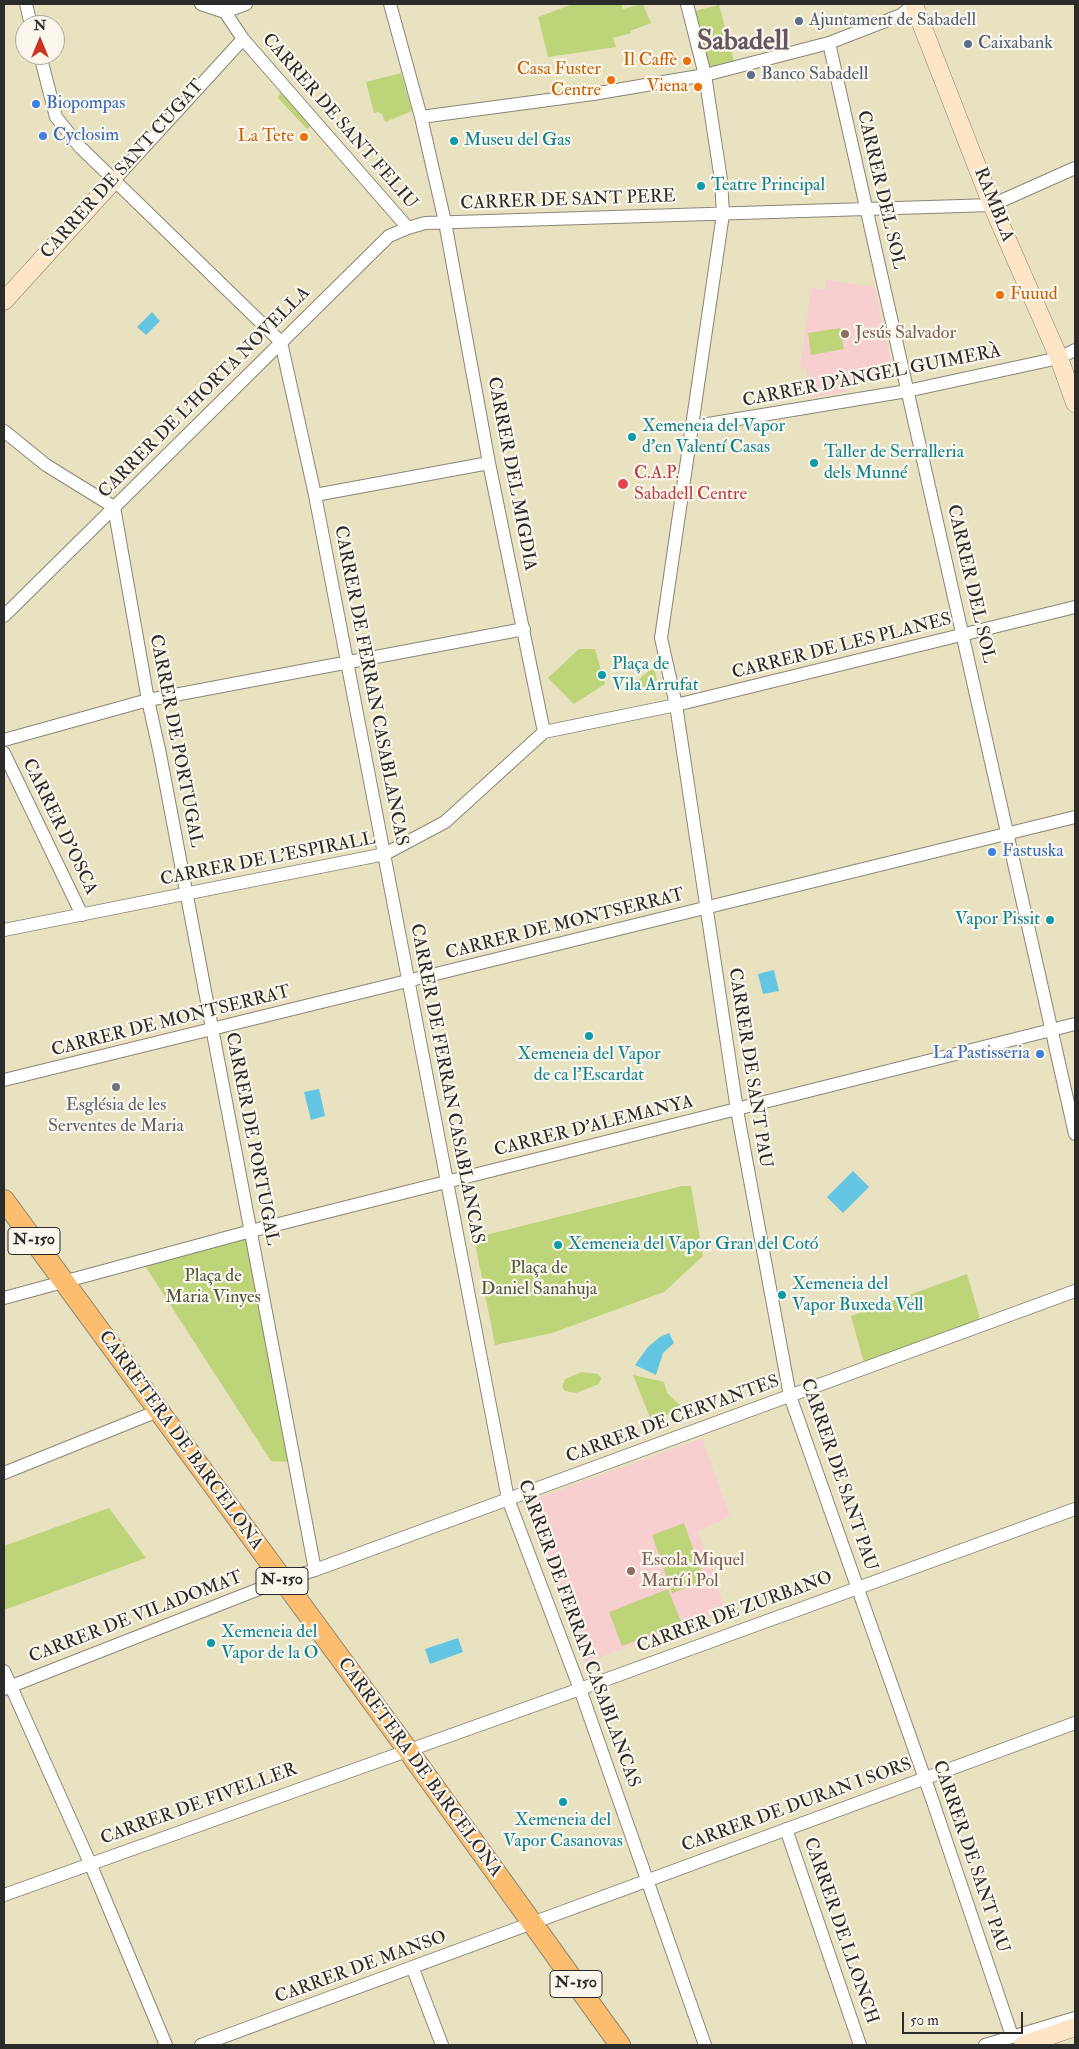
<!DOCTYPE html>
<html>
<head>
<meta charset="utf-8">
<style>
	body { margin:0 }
	#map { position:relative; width:1079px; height:2049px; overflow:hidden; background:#e8e2c0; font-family:"IM FELL Double Pica",serif }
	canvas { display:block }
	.frame { position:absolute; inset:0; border:5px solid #2b2b2b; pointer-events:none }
	.north { position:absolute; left:15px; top:15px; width:50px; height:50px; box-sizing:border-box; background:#fbf7ec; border:1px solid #a8a59f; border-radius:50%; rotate:0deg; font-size:14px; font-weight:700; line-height:20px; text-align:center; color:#2b2b2b }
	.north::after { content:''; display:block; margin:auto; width:18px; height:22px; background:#c8321e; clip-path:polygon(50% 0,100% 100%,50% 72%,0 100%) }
	.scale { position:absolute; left:902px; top:2012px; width:121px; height:22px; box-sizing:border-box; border:2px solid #2b2b2b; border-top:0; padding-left:6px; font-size:15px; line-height:18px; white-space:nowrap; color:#2b2b2b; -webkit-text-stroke:4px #fbf7ec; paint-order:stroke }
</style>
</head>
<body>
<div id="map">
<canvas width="1079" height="2049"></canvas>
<div class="frame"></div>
<div class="north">N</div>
<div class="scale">50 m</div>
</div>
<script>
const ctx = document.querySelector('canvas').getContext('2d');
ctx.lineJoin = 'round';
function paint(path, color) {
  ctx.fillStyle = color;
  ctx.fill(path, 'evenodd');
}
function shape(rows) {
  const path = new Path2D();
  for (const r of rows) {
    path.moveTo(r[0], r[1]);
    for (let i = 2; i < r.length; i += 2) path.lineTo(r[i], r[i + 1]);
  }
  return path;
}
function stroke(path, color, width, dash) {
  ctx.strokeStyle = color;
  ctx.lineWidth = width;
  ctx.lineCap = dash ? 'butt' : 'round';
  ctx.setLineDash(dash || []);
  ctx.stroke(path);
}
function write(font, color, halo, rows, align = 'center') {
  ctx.font = font + ' "IM FELL Double Pica",serif';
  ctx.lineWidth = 4.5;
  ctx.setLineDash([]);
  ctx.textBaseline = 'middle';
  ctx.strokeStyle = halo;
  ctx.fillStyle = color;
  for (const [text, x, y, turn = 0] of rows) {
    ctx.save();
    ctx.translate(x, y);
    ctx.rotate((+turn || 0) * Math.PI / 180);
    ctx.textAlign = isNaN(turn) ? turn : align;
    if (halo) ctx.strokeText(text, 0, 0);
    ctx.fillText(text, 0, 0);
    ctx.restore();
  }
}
paint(shape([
	[826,280,875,287,893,372,846,383,847,392,810,398,806,368,800,369,811,288,825,290],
	[702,1438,730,1517,698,1531,726,1611,584,1663,524,1503]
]), '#f7cfd0');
paint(shape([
	[573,4,621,4,623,9,643,4,651,23,630,31,631,33,613,38,616,47,548,57,538,17],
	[719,5,734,61,707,69,691,12],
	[401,73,412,111,385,122,382,114,378,112,374,113,366,82],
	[280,93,296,107,314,125,307,129,278,98],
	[840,328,844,349,811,355,808,333],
	[579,649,595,649,605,684,574,704,548,678],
	[654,666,658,686,625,692],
	[682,1186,691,1186,703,1256,664,1292,552,1333,495,1345,474,1238],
	[247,1232,295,1462,271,1461,142,1261],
	[967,1274,981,1322,864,1363,851,1316],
	[582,1372,598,1374,601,1378,599,1384,576,1393,565,1391,562,1387,565,1379],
	[633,1375,664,1382,667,1393,684,1409,651,1420],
	[109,1508,146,1558,4,1610,4,1546],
	[684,1523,705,1581,672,1593,652,1535],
	[668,1589,682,1624,622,1646,609,1612]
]), '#bdd479');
paint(shape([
	[152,312,160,321,146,335,137,327],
	[774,970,779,991,763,994,758,974],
	[319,1089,325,1116,311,1120,304,1092],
	[853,1171,869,1187,843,1213,827,1197],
	[669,1333,674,1343,663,1353,656,1375,635,1365,648,1347,660,1337],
	[458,1638,463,1652,430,1664,425,1649]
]), '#63c5e1');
const street = shape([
	[26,4,31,25],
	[201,4,225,12,246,4],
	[222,4,225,12,243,39,408,228],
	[390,4,421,117,445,222,489,463,544,732],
	[687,4,705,75,721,180,723,214,661,638,676,705,737,1110,790,1396,932,1799,1012,2036],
	[829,43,1075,1134],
	[40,55,56,117,80,147,281,342,315,495,508,1499,580,1689,705,2045],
	[421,117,593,94,705,75,829,43,901,15,915,4],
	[114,180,243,39],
	[690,427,907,391,1059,358,1075,350],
	[4,431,46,465,114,507,148,700,160,754,315,1570],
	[315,495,489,463],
	[4,616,389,236,408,228,425,223,992,205,1075,168],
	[4,740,148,700,524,629],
	[4,753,82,915],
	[4,930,385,854,445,822,544,732,676,705,1075,607],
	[4,1080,1075,817],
	[4,1298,251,1231,1075,1024],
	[4,1473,158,1411],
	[4,1671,90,1863,166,2045],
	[4,1689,282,1580,315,1570,1075,1291],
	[786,1829,860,2045],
	[4,1895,580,1689,1075,1509],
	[413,1969,442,2045],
	[201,2045,1075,1723],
	[985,2045,1075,2018]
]);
const secondary = shape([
	[914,5,992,205,1059,358,1075,403],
	[4,301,114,180],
	[1023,2045,1075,2027]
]);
const primary = shape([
	[4,1200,407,1749,620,2045]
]);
stroke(street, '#8a8676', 14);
stroke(secondary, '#8a8676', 19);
stroke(primary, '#8a8676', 22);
stroke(street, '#fff', 12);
stroke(secondary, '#fee5c5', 18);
stroke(primary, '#fcbd6f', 20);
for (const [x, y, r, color] of [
	[799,21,5,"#5c6f8a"],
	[968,44,5,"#5c6f8a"],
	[687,61,5,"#e8710a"],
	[751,75,5,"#5c6f8a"],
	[611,80,5,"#e8710a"],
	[698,87,5,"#e8710a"],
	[36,104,5,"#3f7fe0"],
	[43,136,5,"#3f7fe0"],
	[304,137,5,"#e8710a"],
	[454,141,5,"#0f9aa8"],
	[701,186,5,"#0f9aa8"],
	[1000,295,5,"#e8710a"],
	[845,334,5,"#8d6e63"],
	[632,437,5,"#0f9aa8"],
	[814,463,5,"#0f9aa8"],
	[623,484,6,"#e0444e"],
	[602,675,5,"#0f9aa8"],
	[992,852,5,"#3f7fe0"],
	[1050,920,5,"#0f9aa8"],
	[589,1036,5,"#0f9aa8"],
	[1040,1054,5,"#3f7fe0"],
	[116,1087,5,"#6b7280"],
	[558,1245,5,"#0f9aa8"],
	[782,1295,5,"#0f9aa8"],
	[631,1571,5,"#8d6e63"],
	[211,1643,5,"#0f9aa8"],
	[563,1802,5,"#0f9aa8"]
]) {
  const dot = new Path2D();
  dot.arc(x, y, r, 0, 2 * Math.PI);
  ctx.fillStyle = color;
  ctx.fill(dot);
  stroke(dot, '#fbf7ec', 2);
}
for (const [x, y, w] of [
	[34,1241,52],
	[282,1581,52],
	[576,1984,52]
]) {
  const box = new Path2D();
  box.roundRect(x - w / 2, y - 13.5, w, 27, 4);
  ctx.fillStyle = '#fbf7ec';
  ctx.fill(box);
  stroke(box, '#2b2b2b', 1);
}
write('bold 16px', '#2b2b2b', null, [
	["N-150",34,1241],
	["N-150",282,1581],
	["N-150",576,1984]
]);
write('18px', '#4e5e75', '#fbf7ec', [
	["Ajuntament de Sabadell",809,21],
	["Caixabank",978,44],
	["Banco Sabadell",761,75]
], 'left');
write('18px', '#c56008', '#fbf7ec', [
	["Il Caffè",677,61],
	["Casa Fuster",601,70],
	["Centre",601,91],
	["Viena",688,87],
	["La Tete",294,137],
	["Fuuud",1010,295,"left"]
], 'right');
write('18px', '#366cbe', '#fbf7ec', [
	["Biopompas",46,104],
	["Cyclosim",53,136],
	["Fastuska",1002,852],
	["La Pastisseria",1030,1054,"right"]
], 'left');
write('18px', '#2b2b2b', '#fbf7ec', [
	["CARRER DE SANT FELIU",339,122,49],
	["CARRER DE SANT CUGAT",123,170,-48],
	["CARRER DEL SOL",880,190,77],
	["CARRER DE SANT PERE",568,201,-2],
	["RAMBLA",993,205,68],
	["CARRER D'ÀNGEL GUIMERÀ",872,377,-11],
	["CARRER DE L'HORTA NOVELLA",205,393,-45],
	["CARRER DEL MIGDIA",511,474,79],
	["CARRER DEL SOL",970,584,77],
	["CARRER DE LES PLANES",842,647,-14],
	["CARRER DE FERRAN CASABLANCAS",370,686,79],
	["CARRER DE PORTUGAL",175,741,79],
	["CARRER D'OSCA",59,827,64],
	["CARRER DE L'ESPIRALL",268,860,-11],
	["CARRER DE MONTSERRAT",565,925,-14],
	["CARRER DE MONTSERRAT",171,1022,-14],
	["CARRER DE SANT PAU",749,1068,81],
	["CARRER DE FERRAN CASABLANCAS",446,1084,79],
	["CARRER D'ALEMANYA",594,1127,-14],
	["CARRER DE PORTUGAL",251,1139,79],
	["CARRER DE CERVANTES",673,1420,-20],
	["CARRETERA DE BARCELONA",180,1441,54],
	["CARRER DE SANT PAU",838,1475,71],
	["CARRER DE ZURBANO",735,1613,-20],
	["CARRER DE VILADOMAT",136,1618,-21],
	["CARRER DE FERRAN CASABLANCAS",578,1634,70],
	["CARRETERA DE BARCELONA",419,1768,54],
	["CARRER DE FIVELLER",199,1805,-20],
	["CARRER DE DURAN I SORS",797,1806,-20],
	["CARRER DE SANT PAU",970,1857,71],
	["CARRER DE LLONCH",840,1931,71],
	["CARRER DE MANSO",361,1968,-20]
]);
write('18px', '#0d838f', '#fbf7ec', [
	["Museu del Gas",464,141],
	["Teatre Principal",711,186],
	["Xemeneia del Vapor",642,427],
	["d'en Valentí Casas",642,448],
	["Taller de Serralleria",824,453],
	["dels Munné",824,474],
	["Plaça de",612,665],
	["Vila Arrufat",612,686],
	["Vapor Pissit",1040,920,"right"],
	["Xemeneia del Vapor",589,1055,"center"],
	["de ca l'Escardat",589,1076,"center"],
	["Xemeneia del Vapor Gran del Cotó",568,1245],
	["Xemeneia del",792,1285],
	["Vapor Buxeda Vell",792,1306],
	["Xemeneia del",221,1633],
	["Vapor de la O",221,1654],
	["Xemeneia del",563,1821,"center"],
	["Vapor Casanovas",563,1842,"center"]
], 'left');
write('18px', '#785e54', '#fbf7ec', [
	["Jesús Salvador",855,334],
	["Escola Miquel",641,1561],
	["Martí i Pol",641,1582]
], 'left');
write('18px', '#be3a42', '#fbf7ec', [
	["C.A.P.",634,474],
	["Sabadell Centre",634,495]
], 'left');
write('18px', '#5b616d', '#fbf7ec', [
	["Església de les",116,1106],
	["Serventes de Maria",116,1127]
]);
write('18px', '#50553e', '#fbf7ec', [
	["Plaça de",539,1269],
	["Daniel Sanahuja",539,1290],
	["Plaça de",213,1277],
	["Maria Vinyes",213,1298]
]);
write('bold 28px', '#66565f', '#fbf7ec', [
	["Sabadell",743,43]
]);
</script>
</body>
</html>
